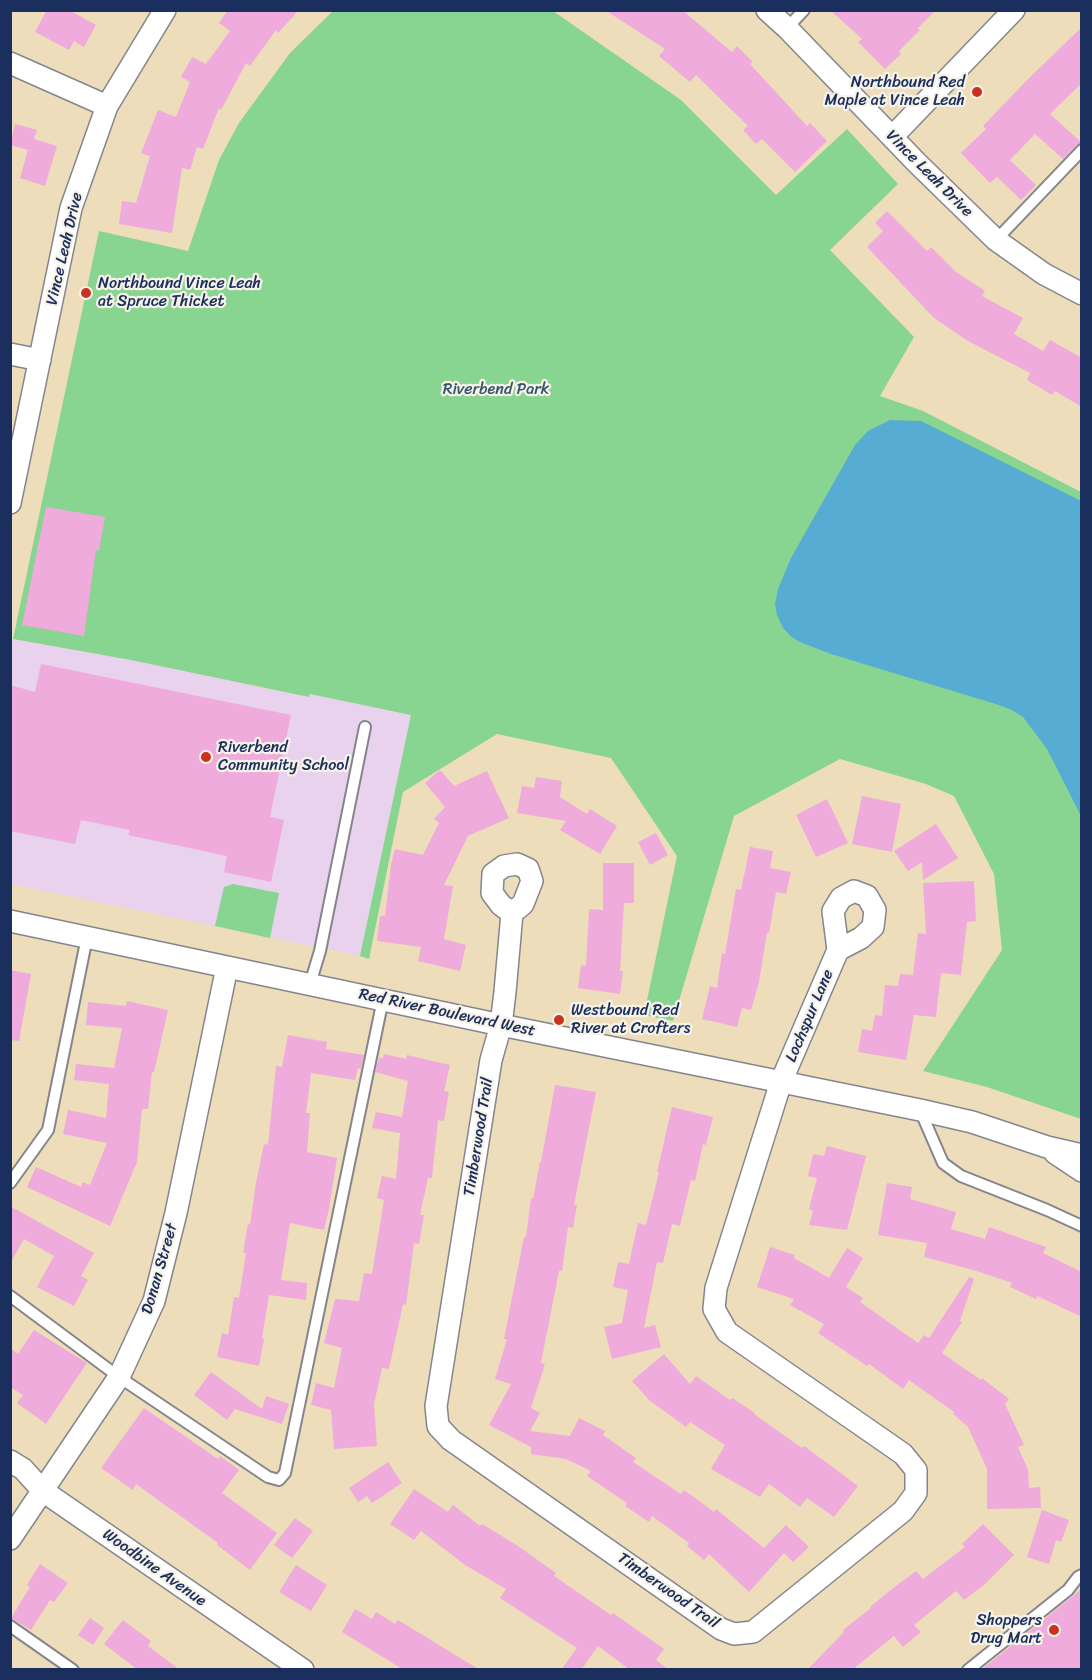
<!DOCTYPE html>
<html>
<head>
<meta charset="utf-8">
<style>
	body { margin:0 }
	#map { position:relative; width:1092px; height:1680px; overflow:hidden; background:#eeddba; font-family:Sriracha,sans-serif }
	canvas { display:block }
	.frame { position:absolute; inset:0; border:12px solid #1b2f5e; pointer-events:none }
</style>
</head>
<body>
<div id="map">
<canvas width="1092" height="1680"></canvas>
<div class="frame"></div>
</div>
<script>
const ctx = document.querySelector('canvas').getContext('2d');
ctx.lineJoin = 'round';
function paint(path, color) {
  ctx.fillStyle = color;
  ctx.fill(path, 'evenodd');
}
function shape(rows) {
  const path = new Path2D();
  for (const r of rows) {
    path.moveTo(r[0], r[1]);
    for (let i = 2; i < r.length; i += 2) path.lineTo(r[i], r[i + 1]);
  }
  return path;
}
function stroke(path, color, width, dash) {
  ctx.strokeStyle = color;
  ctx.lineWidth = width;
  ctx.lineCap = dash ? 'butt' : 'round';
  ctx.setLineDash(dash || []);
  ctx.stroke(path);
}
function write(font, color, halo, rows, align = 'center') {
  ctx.font = font + ' Sriracha,sans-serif';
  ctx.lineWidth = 4.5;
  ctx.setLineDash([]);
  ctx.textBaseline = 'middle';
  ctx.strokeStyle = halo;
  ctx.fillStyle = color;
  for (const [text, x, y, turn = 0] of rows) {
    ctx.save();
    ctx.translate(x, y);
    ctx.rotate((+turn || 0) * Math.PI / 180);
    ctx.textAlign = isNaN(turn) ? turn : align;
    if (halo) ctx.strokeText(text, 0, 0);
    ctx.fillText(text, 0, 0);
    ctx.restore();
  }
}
paint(shape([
	[13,639,131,660,309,697,310,694,411,715,360,956,11,884,10,649]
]), '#e8d2ee');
paint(shape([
	[333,11,553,11,681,100,776,195,847,129,898,184,830,250,914,337,880,396,923,411,1081,492,1081,1119,987,1087,923,1071,1002,950,994,874,954,796,926,784,840,759,734,816,673,1021,644,1015,677,856,611,758,497,734,403,792,369,959,360,956,411,715,310,694,309,697,131,660,13,639,99,231,188,251,219,160,239,123,290,53],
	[233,884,279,893,270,938,215,926,224,887]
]), '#88d491');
paint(shape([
	[890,420,921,421,1081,501,1081,816,1047,749,1023,717,1012,710,999,705,831,654,800,642,792,637,783,628,777,615,775,604,778,589,791,558,855,445,868,431]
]), '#56acd2');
paint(shape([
	[47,10,69,10,96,25,84,47,74,41,69,50,35,32],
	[228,10,299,10,278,33,276,30,250,66,246,63,221,110,219,108,203,149,197,147,190,170,182,168,172,233,119,224,122,201,136,203,150,156,141,153,158,110,176,117,190,82,181,77,192,57,206,64,230,31,219,23],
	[605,10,682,10,732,52,737,46,753,62,750,64,807,126,810,123,827,141,795,172,762,139,756,144,743,130,748,126,696,75,690,82,659,56,665,49],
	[830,10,936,10,918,28,920,30,899,51,901,54,885,69,858,42,862,39],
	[1082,27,1082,83,1050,114,1082,143,1077,145,1063,159,1035,134,1010,160,1036,185,1021,200,997,177,990,183,961,153,986,129,983,126,1026,81],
	[15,124,37,130,34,139,57,146,45,186,20,178,28,150,10,145],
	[887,211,927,251,931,247,956,272,985,291,982,296,1023,318,1014,334,1043,351,1050,340,1082,358,1082,407,1055,391,1052,395,1027,380,1030,373,968,341,934,318,867,247,883,231,875,223],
	[46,507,105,517,99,551,96,550,84,636,22,625],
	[41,664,291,715,270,817,284,820,271,882,224,872,227,856,128,835,130,830,81,820,75,844,10,831,10,685,35,692],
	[440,770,454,786,487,771,509,818,468,836,444,885,453,886,444,939,466,945,460,971,418,961,421,947,377,941,380,916,385,916,391,865,395,849,423,855,439,823,434,819,445,807,425,783],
	[536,777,562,781,560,797,587,814,590,809,617,826,600,854,560,830,566,821,517,813,522,786,534,788],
	[862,796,901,804,892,852,852,844],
	[827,799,848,843,816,857,796,815],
	[936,824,958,858,923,880,922,862,908,871,894,851],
	[656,833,668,855,650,865,638,842],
	[750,847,773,851,770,868,791,872,786,894,776,892,769,933,767,933,759,982,751,1010,742,1008,737,1027,702,1019,710,986,717,988,722,953,725,954,736,889,741,890],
	[603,863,634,863,634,903,624,903,620,971,623,971,620,994,578,988,581,965,586,966,589,909,603,910],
	[974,881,976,921,967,922,961,975,941,973,936,1017,914,1015,906,1060,858,1052,862,1029,872,1031,875,1015,882,1016,885,985,898,986,900,974,913,975,918,933,926,934,923,883],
	[10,970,31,974,19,1041,10,1040],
	[127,1001,168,1010,154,1072,152,1072,148,1109,142,1109,137,1162,110,1226,27,1187,36,1167,81,1187,83,1182,90,1185,107,1143,63,1134,68,1110,106,1118,109,1084,74,1080,76,1064,114,1068,122,1028,86,1025,88,1002,126,1006],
	[288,1035,327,1042,326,1049,364,1055,361,1069,358,1068,355,1080,311,1073,306,1113,310,1113,307,1152,337,1158,329,1209,324,1230,290,1223,281,1280,307,1283,306,1300,269,1295,262,1338,264,1339,259,1366,217,1357,222,1333,228,1335,234,1297,239,1298,246,1253,243,1253,248,1224,250,1225,256,1183,264,1144,268,1145,276,1066,282,1067],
	[384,1054,406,1059,407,1055,450,1065,444,1091,449,1092,444,1121,438,1120,432,1178,428,1178,420,1215,424,1215,419,1244,414,1243,406,1305,403,1304,389,1369,382,1368,374,1404,377,1446,334,1449,331,1410,311,1405,316,1383,334,1388,342,1348,324,1343,335,1299,359,1301,364,1273,372,1274,384,1200,377,1198,382,1176,396,1179,400,1133,372,1128,376,1112,402,1117,408,1081,375,1072,379,1058,383,1058],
	[555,1085,596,1092,574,1205,577,1205,573,1228,568,1227,562,1271,559,1271,541,1363,545,1364,531,1408,540,1413,530,1431,570,1436,579,1418,605,1431,603,1435,636,1458,633,1462,681,1494,684,1490,714,1512,716,1509,764,1548,786,1525,809,1547,793,1562,784,1553,749,1592,709,1554,704,1560,687,1546,689,1543,652,1516,649,1522,625,1506,627,1503,587,1476,591,1471,566,1459,531,1454,531,1447,489,1425,511,1384,495,1379,507,1339,504,1339,524,1237,526,1237,531,1198,533,1199,540,1162,541,1162],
	[672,1107,713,1117,706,1145,703,1144,695,1181,691,1180,680,1226,672,1224,663,1263,657,1262,644,1328,655,1325,661,1347,612,1359,604,1327,622,1323,628,1290,613,1287,618,1262,629,1264,638,1223,646,1225,659,1172,657,1172],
	[827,1146,866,1156,847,1230,809,1225,813,1211,809,1209,817,1178,808,1176,813,1154,824,1156],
	[887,1183,912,1187,910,1199,956,1212,951,1229,985,1239,989,1227,1046,1247,1043,1253,1082,1272,1082,1317,1037,1296,1036,1299,1010,1287,1012,1283,977,1271,924,1257,927,1243,878,1235],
	[10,1206,94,1253,81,1276,88,1280,74,1306,37,1287,54,1256,24,1239,10,1264],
	[770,1247,795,1255,794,1258,829,1278,847,1248,863,1258,846,1287,863,1298,860,1302,918,1343,924,1335,929,1338,969,1277,974,1279,960,1321,962,1322,942,1353,981,1380,982,1378,1009,1399,1005,1404,1024,1445,1018,1447,1028,1470,1029,1488,1040,1487,1041,1508,987,1509,987,1469,968,1427,953,1414,954,1412,909,1380,903,1389,869,1364,867,1366,818,1333,824,1324,790,1305,794,1299,757,1287],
	[34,1330,87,1363,46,1424,17,1403,23,1395,10,1387,10,1348,18,1354],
	[664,1354,690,1384,696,1376,730,1400,732,1398,755,1413,754,1414,802,1448,804,1446,858,1486,834,1517,807,1498,800,1507,769,1484,760,1497,711,1469,725,1445,690,1422,686,1427,649,1400,632,1381],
	[211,1372,262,1409,266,1396,289,1404,282,1424,235,1409,227,1420,194,1395],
	[144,1408,218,1459,220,1456,239,1470,222,1493,277,1533,250,1570,217,1545,218,1543,136,1484,133,1490,101,1468],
	[388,1462,402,1483,372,1503,367,1496,358,1502,349,1488],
	[414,1489,448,1512,453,1505,480,1526,482,1524,515,1544,556,1573,554,1576,611,1615,613,1613,664,1649,656,1660,669,1670,630,1670,598,1646,581,1670,561,1670,577,1648,500,1598,506,1589,465,1565,421,1531,414,1540,390,1524],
	[1042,1510,1069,1520,1061,1542,1056,1540,1049,1564,1027,1557],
	[295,1518,313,1531,292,1558,274,1545],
	[983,1524,1014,1555,985,1584,964,1600,956,1591,914,1625,921,1632,903,1647,894,1636,852,1670,807,1670,844,1632,843,1630,871,1608,870,1607,888,1592,916,1571,923,1579,965,1547,962,1544],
	[40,1564,68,1583,54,1602,50,1600,31,1630,11,1618,30,1587,27,1585],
	[296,1565,327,1585,311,1611,279,1592],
	[1082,1588,1082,1670,981,1670,1073,1596],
	[355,1609,372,1619,376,1612,395,1624,398,1620,480,1670,404,1670,342,1632],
	[90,1618,104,1628,93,1645,78,1635],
	[123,1620,151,1641,148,1646,180,1670,138,1670,104,1644]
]), '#efabdb');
const service = shape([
	[787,28,804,10],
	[996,240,1082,150],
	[310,984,320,951,365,727],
	[920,1110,943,1163,961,1176,1047,1210,1082,1226],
	[10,1183,48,1130,87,937],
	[10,1296,119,1377,268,1477,279,1480,285,1473,383,999],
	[10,1626,73,1670],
	[968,1670,1068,1590,1078,1577,1082,1575]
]);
const minor = shape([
	[767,10,787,28,917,163,996,240,1044,274,1082,294],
	[10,63,107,106],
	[892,137,1014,10],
	[10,354,40,360],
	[10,503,71,208,107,106,165,10],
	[512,913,523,904,532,881,528,869,517,864,504,866,493,874,492,893,501,905,512,913,505,992,501,1025,491,1060,436,1406,438,1426,451,1440,721,1629,734,1634,753,1632,903,1511,916,1493,916,1470,903,1454,727,1332,714,1309,716,1288,781,1082,838,950,833,911,841,898,854,891,867,896,875,910,873,927,861,938,838,950],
	[10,921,501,1025,920,1110,972,1122,1047,1147,1082,1155],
	[1055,1153,1082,1171],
	[10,1461,23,1469,43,1491,303,1670],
	[10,1539,119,1377,154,1301,176,1213,227,967]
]);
stroke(service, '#84868c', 14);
stroke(minor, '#84868c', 24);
stroke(service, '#fff', 10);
stroke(minor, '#fff', 21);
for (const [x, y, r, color] of [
	[977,92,6,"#c8321e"],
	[86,293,6,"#c8321e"],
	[206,757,6,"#c8321e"],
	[559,1020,6,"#c8321e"],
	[1054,1630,6,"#c8321e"]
]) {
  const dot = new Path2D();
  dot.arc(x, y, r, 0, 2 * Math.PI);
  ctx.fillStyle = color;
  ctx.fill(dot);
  stroke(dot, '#f7f3e8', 2);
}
write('16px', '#1b2f5e', '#f7f3e8', [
	["Northbound Red",965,83,"right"],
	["Maple at Vince Leah",965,101,"right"],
	["Northbound Vince Leah",98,284],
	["at Spruce Thicket",98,302],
	["Riverbend",218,748],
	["Community School",218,766],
	["Westbound Red",571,1011],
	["River at Crofters",571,1029],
	["Shoppers",1042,1621,"right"],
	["Drug Mart",1042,1639,"right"]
], 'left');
write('16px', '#1b2f5e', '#f7f3e8', [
	["Vince Leah Drive",929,174,45],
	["Vince Leah Drive",65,249,-77],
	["Red River Boulevard West",447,1013,12],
	["Lochspur Lane",810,1016,-67],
	["Timberwood Trail",479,1137,-81],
	["Donan Street",160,1269,-74],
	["Woodbine Avenue",154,1568,35],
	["Timberwood Trail",668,1591,35]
]);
write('16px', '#36586b', '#f7f3e8', [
	["Riverbend Park",496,390]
]);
</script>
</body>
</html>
